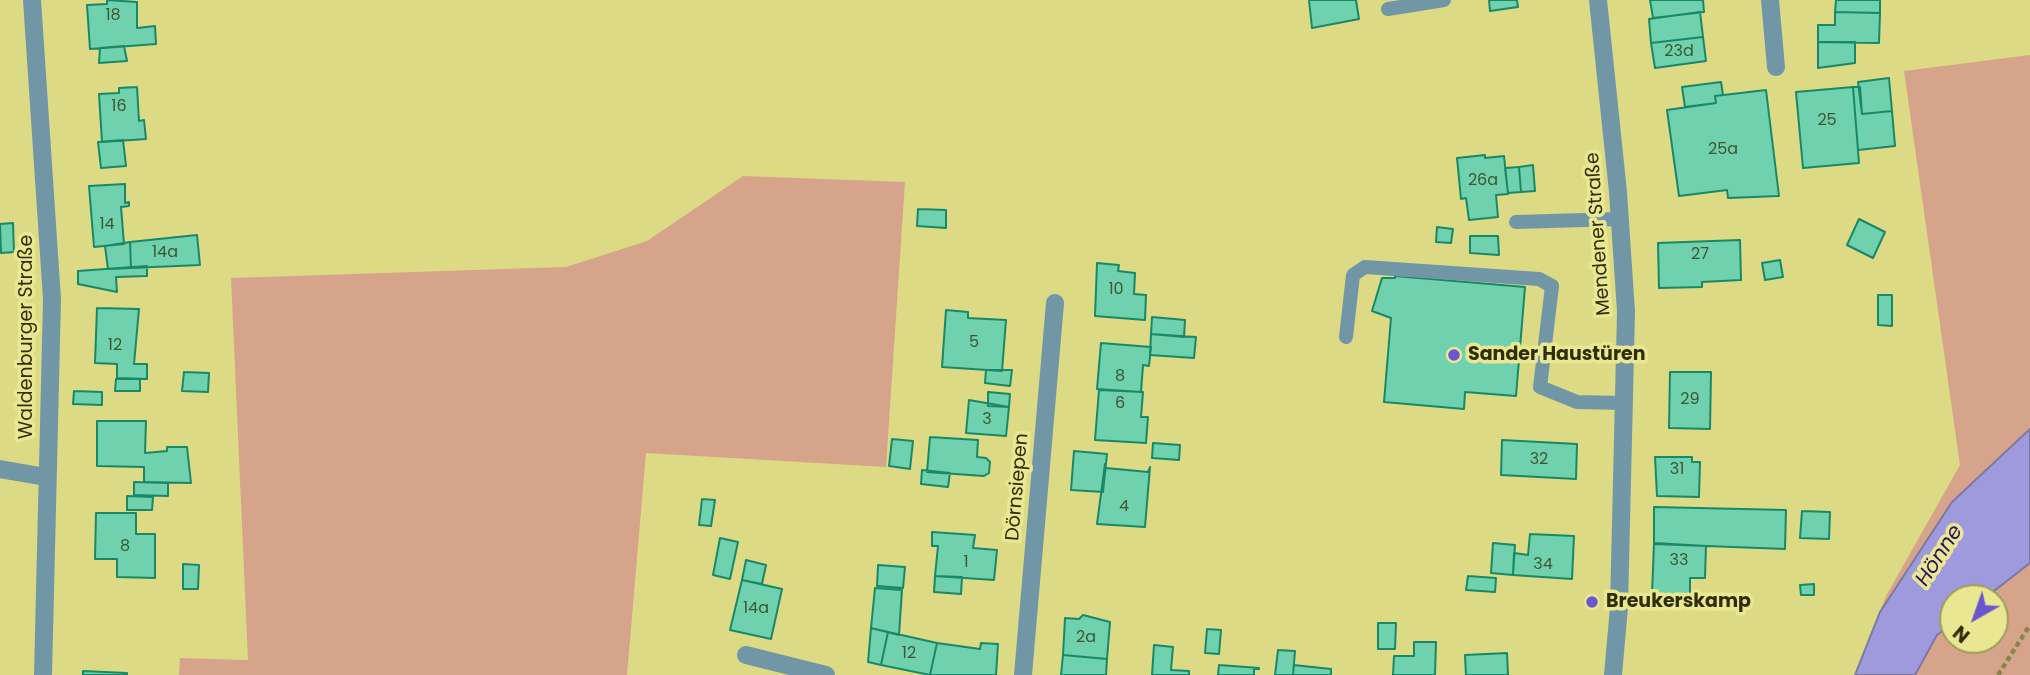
<!DOCTYPE html>
<html>
<head>
<meta charset="utf-8">
<style>
	body { margin:0 }
	#map { position:relative; width:2030px; height:675px; overflow:hidden; background:#dcda84; font-family:Poppins,sans-serif }
	canvas { display:block }
	.north { position:absolute; left:1939px; top:584px; width:70px; height:70px; box-sizing:border-box; background:#e9e791; border:2px solid #9e9d5a; border-radius:50%; rotate:220deg; font-size:19px; font-weight:700; line-height:28px; text-align:center; color:#2e2d08 }
	.north::after { content:''; display:block; margin:auto; width:24px; height:32px; background:#6c56cf; clip-path:polygon(50% 0,100% 100%,50% 72%,0 100%) }
</style>
</head>
<body>
<div id="map">
<canvas width="2030" height="675"></canvas>
<div class="north">N</div>
</div>
<script>
const ctx = document.querySelector('canvas').getContext('2d');
ctx.lineJoin = 'round';
function paint(path, color) {
  ctx.fillStyle = color;
  ctx.fill(path, 'evenodd');
}
function shape(rows) {
  const path = new Path2D();
  for (const r of rows) {
    path.moveTo(r[0], r[1]);
    for (let i = 2; i < r.length; i += 2) path.lineTo(r[i], r[i + 1]);
  }
  return path;
}
function stroke(path, color, width, dash) {
  ctx.strokeStyle = color;
  ctx.lineWidth = width;
  ctx.lineCap = dash ? 'butt' : 'round';
  ctx.setLineDash(dash || []);
  ctx.stroke(path);
}
function write(font, color, halo, rows, align = 'center') {
  ctx.font = font + ' Poppins,sans-serif';
  ctx.lineWidth = 7;
  ctx.setLineDash([]);
  ctx.textBaseline = 'middle';
  ctx.strokeStyle = halo;
  ctx.fillStyle = color;
  for (const [text, x, y, turn = 0] of rows) {
    ctx.save();
    ctx.translate(x, y);
    ctx.rotate((+turn || 0) * Math.PI / 180);
    ctx.textAlign = isNaN(turn) ? turn : align;
    if (halo) ctx.strokeText(text, 0, 0);
    ctx.fillText(text, 0, 0);
    ctx.restore();
  }
}
paint(shape([
	[2030,55,2030,675,1855,675,1886,596,1960,465,1904,71],
	[1953,598,1995,598,1995,640,1953,640],
	[743,176,905,182,886,467,646,453,627,675,179,675,180,658,248,660,231,278,566,267,647,241]
]), '#d6a48b');
const water = shape([
	[2030,429,2030,563,1985,598,1953,598,1953,623,1937,635,1915,675,1855,675,1880,612,1952,502,2030,429]
]);
paint(water, '#9f9ade');
stroke(water, '#7d799e', 2);
const building = shape([
	[107,0,137,2,137,28,155,26,156,44,90,49,87,5,107,4,107,0],
	[1309,0,1356,0,1359,19,1312,28,1309,0],
	[1489,0,1517,0,1518,7,1490,11,1489,0],
	[1650,0,1703,0,1704,12,1653,18,1650,0],
	[1836,0,1880,0,1880,13,1835,12,1836,0],
	[1700,12,1703,37,1651,43,1649,19,1700,12],
	[1835,12,1880,13,1879,43,1818,42,1818,25,1835,25,1835,12],
	[1703,37,1706,61,1655,68,1651,43,1703,37],
	[1818,42,1855,42,1855,63,1818,68,1818,42],
	[124,46,127,61,99,63,100,48,124,46],
	[1889,78,1892,111,1862,114,1858,82,1889,78],
	[1721,82,1723,95,1715,96,1716,103,1685,107,1682,87,1721,82],
	[137,87,139,121,144,120,146,139,102,142,99,94,119,93,119,88,137,87],
	[1853,87,1860,87,1862,114,1892,111,1895,146,1858,150,1853,87],
	[1853,87,1859,163,1803,168,1796,92,1853,87],
	[1766,90,1779,196,1728,198,1727,190,1679,196,1667,110,1716,103,1715,96,1766,90],
	[123,140,126,166,101,168,98,142,123,140],
	[1485,155,1485,158,1504,156,1508,194,1496,195,1498,217,1469,220,1466,198,1461,199,1457,158,1485,155],
	[1533,165,1535,191,1521,192,1519,167,1533,165],
	[1519,167,1521,192,1508,193,1505,168,1519,167],
	[125,184,125,203,129,202,129,206,121,207,124,244,94,247,89,186,125,184],
	[918,209,946,210,946,228,917,226,918,209],
	[1859,219,1885,232,1873,258,1847,245,1859,219],
	[13,223,14,252,1,253,0,224,13,223],
	[1437,227,1453,229,1451,243,1436,242,1437,227],
	[197,235,200,265,131,268,130,242,197,235],
	[1470,236,1498,236,1499,255,1470,253,1470,236],
	[1740,240,1741,280,1702,282,1702,287,1659,288,1658,243,1740,240],
	[130,242,131,268,108,269,105,246,130,242],
	[1780,260,1783,277,1765,280,1762,263,1780,260],
	[1097,263,1119,265,1118,271,1135,273,1134,294,1146,295,1145,320,1095,316,1097,263],
	[147,266,147,276,116,277,117,292,78,284,78,271,147,266],
	[1395,276,1525,287,1516,396,1465,392,1464,409,1384,402,1391,318,1372,311,1382,278,1395,278,1395,276],
	[1878,295,1892,295,1892,326,1878,325,1878,295],
	[97,308,139,309,134,364,147,364,147,379,117,378,117,364,95,363,97,308],
	[946,310,968,312,968,318,1006,320,1002,371,942,367,946,310],
	[1152,317,1185,320,1184,337,1151,334,1152,317],
	[1151,334,1196,337,1194,358,1150,355,1151,334],
	[1101,343,1151,347,1149,366,1143,365,1141,392,1097,389,1101,343],
	[986,370,1012,370,1010,386,985,383,986,370],
	[184,372,209,373,208,392,182,391,184,372],
	[1670,372,1711,372,1710,429,1669,428,1670,372],
	[116,379,140,379,140,391,115,391,116,379],
	[1099,390,1143,392,1141,417,1148,417,1146,443,1095,440,1099,390],
	[74,391,102,392,102,405,73,404,74,391],
	[988,392,1010,394,1009,407,988,406,988,392],
	[969,400,1009,407,1006,436,966,433,969,400],
	[97,421,146,421,145,453,167,451,167,447,187,447,191,483,144,482,144,467,97,466,97,421],
	[930,437,978,440,977,457,986,458,990,462,989,473,984,476,927,472,930,437],
	[892,439,913,441,910,469,889,466,892,439],
	[1502,440,1577,444,1576,479,1501,475,1502,440],
	[1153,443,1180,445,1179,460,1152,458,1153,443],
	[1074,451,1107,454,1103,492,1071,490,1074,451],
	[1655,457,1692,457,1692,462,1700,462,1699,497,1657,496,1655,457],
	[1105,464,1106,468,1148,472,1150,467,1145,527,1097,524,1105,464],
	[922,470,950,473,948,487,921,484,922,470],
	[134,482,168,483,168,496,134,495,134,482],
	[127,496,153,497,152,510,127,510,127,496],
	[702,499,715,500,711,526,699,525,702,499],
	[1654,507,1786,510,1785,549,1654,544,1654,507],
	[1802,511,1830,512,1829,539,1800,538,1802,511],
	[96,513,136,513,136,534,155,534,155,578,117,577,117,559,95,559,96,513],
	[932,532,975,535,973,548,997,550,994,580,935,576,938,546,932,546,932,532],
	[1530,534,1574,536,1572,579,1513,575,1514,553,1528,555,1530,534],
	[720,538,738,542,730,579,713,575,720,538],
	[1493,543,1515,545,1513,575,1491,573,1493,543],
	[1654,543,1706,546,1705,578,1690,578,1690,595,1652,594,1654,543],
	[746,560,766,565,762,584,742,580,746,560],
	[183,564,199,565,198,589,183,589,183,564],
	[878,565,905,567,903,588,877,586,878,565],
	[935,576,962,577,961,594,934,592,935,576],
	[1468,576,1496,578,1495,592,1466,590,1468,576],
	[742,580,782,589,771,639,730,630,742,580],
	[1814,584,1814,595,1801,595,1800,585,1814,584],
	[875,588,902,590,899,635,871,628,875,588],
	[1083,615,1110,622,1107,659,1063,655,1065,618,1079,619,1083,615],
	[1378,623,1396,623,1395,649,1378,649,1378,623],
	[871,628,888,632,881,665,868,662,871,628],
	[1207,629,1221,630,1219,654,1205,653,1207,629],
	[888,632,937,643,930,675,881,665,888,632],
	[1414,642,1436,642,1435,675,1393,675,1394,656,1414,656,1414,642],
	[937,643,980,649,981,643,998,644,996,675,930,675,937,643],
	[1154,645,1173,647,1171,670,1189,671,1189,675,1152,675,1154,645],
	[1278,650,1295,651,1293,675,1275,675,1278,650],
	[1507,653,1508,675,1466,675,1465,655,1507,653],
	[1063,655,1107,659,1106,675,1061,675,1063,655],
	[1219,665,1259,668,1259,669,1254,669,1254,675,1218,675,1219,665],
	[1294,665,1331,669,1331,675,1293,675,1294,665],
	[83,671,127,673,127,675,83,675,83,671]
]);
paint(building, '#6fd1ad');
stroke(building, '#198867', 2);
stroke(shape([
	[1998,675,2030,625]
]), '#878648', 4.5, [5, 3.5]);
stroke(shape([
	[1388,9,1444,0],
	[1516,222,1620,219],
	[1346,337,1353,275,1365,267,1539,279,1552,286,1540,387,1577,402,1624,403]
]), '#7197a7', 14);
stroke(shape([
	[32,0,52,299,43,675],
	[1598,0,1618,192,1626,312,1619,607,1613,675],
	[1770,0,1776,67],
	[0,469,46,477],
	[746,655,826,675],
	[1023,675,1055,303]
]), '#7197a7', 18);
for (const [x, y, r, color] of [
	[1454,355,7,"#6c56cf"],
	[1592,602,7,"#6c56cf"]
]) {
  const dot = new Path2D();
  dot.arc(x, y, r, 0, 2 * Math.PI);
  ctx.fillStyle = color;
  ctx.fill(dot);
  stroke(dot, '#e9e791', 2.5);
}
write('16px', '#3e5631', null, [
	["18",113,16],
	["23d",1679,52],
	["16",119,107],
	["25",1827,121],
	["25a",1723,150],
	["26a",1483,181],
	["14",107,225],
	["14a",165,253],
	["27",1700,255],
	["10",1116,290],
	["5",974,343],
	["12",115,346],
	["8",1120,377],
	["29",1690,400],
	["6",1120,404],
	["3",987,420],
	["32",1539,460],
	["31",1677,470],
	["4",1124,507],
	["8",125,547],
	["33",1679,561],
	["1",966,563],
	["34",1543,565],
	["14a",756,609],
	["2a",1086,638],
	["12",909,654]
]);
write('19px', '#2e2d08', '#e9e791', [
	["Mendener Straße",1599,234,-94],
	["Waldenburger Straße",27,337,-90],
	["Dörnsiepen",1018,487,-85]
]);
write('bold 19px', '#2e2d08', '#e9e791', [
	["Sander Haustüren",1468,355],
	["Breukerskamp",1606,602]
], 'left');
write('italic 21px', '#2a1564', '#e9e791', [
	["Hönne",1940,556,-57]
]);
</script>
</body>
</html>
